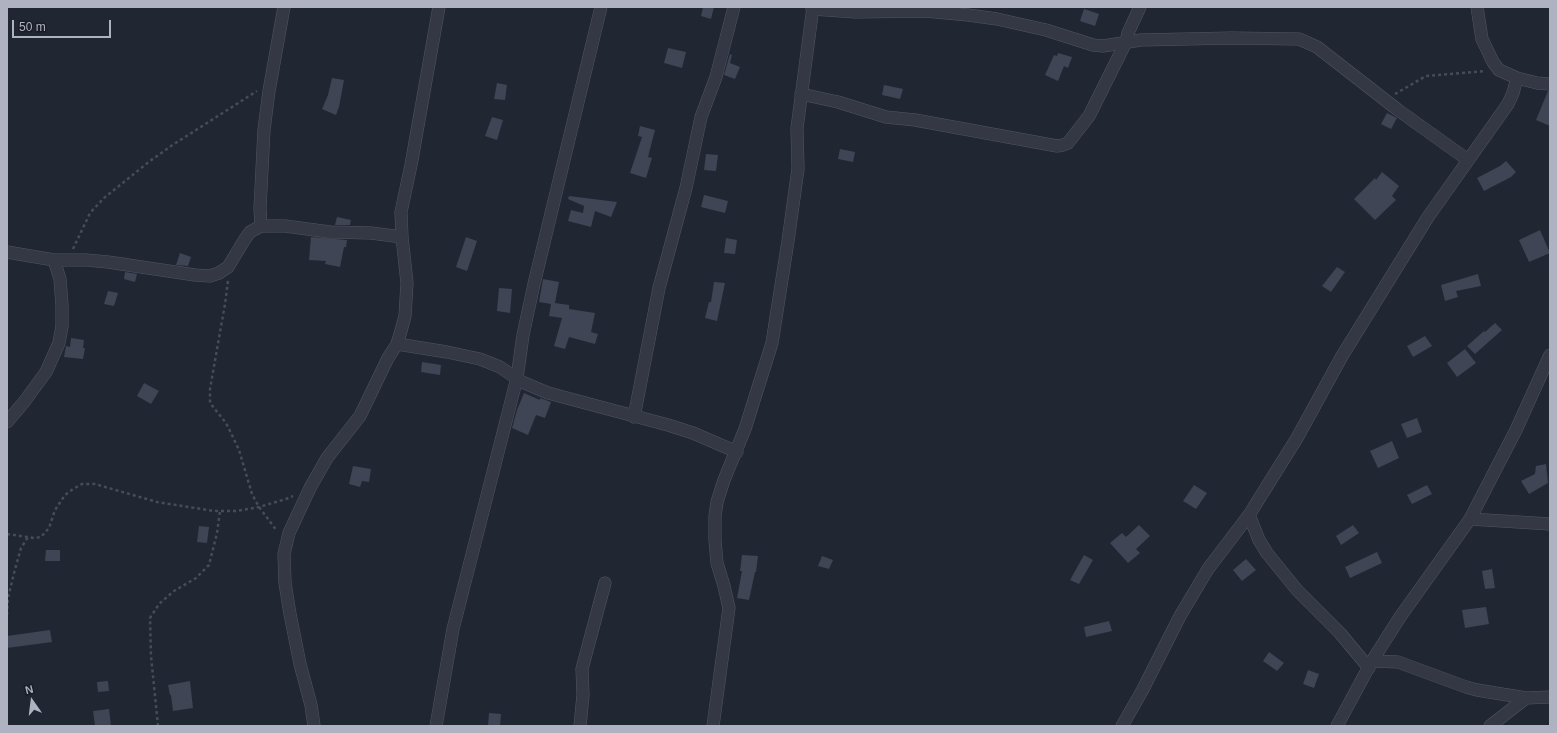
<!DOCTYPE html>
<html>
<head>
<meta charset="utf-8">
<style>
	body { margin:0 }
	#map { position:relative; width:1557px; height:733px; overflow:hidden; background:#212633; font-family:Helvetica,sans-serif }
	canvas { display:block }
	.frame { position:absolute; inset:0; border:8px solid #aeb2c1; pointer-events:none }
	.north { position:absolute; left:12px; top:681px; width:40px; height:40px; -webkit-text-stroke:3px #1a1d28; paint-order:stroke; rotate:346deg; font-size:11px; font-weight:700; line-height:16px; text-align:center; color:#aeb2c1 }
	.north::after { content:''; display:block; margin:auto; width:14px; height:18px; background:#aeb2c1; clip-path:polygon(50% 0,100% 100%,50% 72%,0 100%) }
	.scale { position:absolute; left:12px; top:20px; width:99px; height:18px; box-sizing:border-box; border:2px solid #aeb2c1; border-top:0; padding-left:5px; font-size:12px; line-height:14px; white-space:nowrap; color:#aeb2c1; -webkit-text-stroke:3px #1a1d28; paint-order:stroke }
</style>
</head>
<body>
<div id="map">
<canvas width="1557" height="733"></canvas>
<div class="frame"></div>
<div class="north">N</div>
<div class="scale">50 m</div>
</div>
<script>
const ctx = document.querySelector('canvas').getContext('2d');
ctx.lineJoin = 'round';
function paint(path, color) {
  ctx.fillStyle = color;
  ctx.fill(path, 'evenodd');
}
function shape(rows) {
  const path = new Path2D();
  for (const r of rows) {
    path.moveTo(r[0], r[1]);
    for (let i = 2; i < r.length; i += 2) path.lineTo(r[i], r[i + 1]);
  }
  return path;
}
function stroke(path, color, width, dash) {
  ctx.strokeStyle = color;
  ctx.lineWidth = width;
  ctx.lineCap = dash ? 'butt' : 'round';
  ctx.setLineDash(dash || []);
  ctx.stroke(path);
}
paint(shape([
	[703,7,714,7,711,19,701,16],
	[1084,9,1099,14,1095,26,1080,21],
	[668,48,686,52,682,68,664,63],
	[1058,53,1072,57,1068,68,1064,66,1058,81,1045,75,1054,55,1057,56],
	[730,54,732,55,730,63,740,67,735,79,724,75],
	[332,78,344,80,339,107,336,115,322,109,328,95],
	[497,83,507,85,505,100,494,99],
	[884,85,903,89,900,99,882,95],
	[1548,91,1550,91,1550,126,1536,120],
	[1387,113,1397,118,1391,129,1381,124],
	[492,117,503,120,497,140,485,136],
	[640,126,655,130,648,157,652,158,646,178,630,173,642,137,638,136],
	[840,149,855,152,853,162,838,159],
	[706,154,718,155,716,171,704,170],
	[1506,161,1516,172,1511,177,1484,191,1477,178,1500,166],
	[1382,172,1399,186,1392,196,1396,200,1375,220,1354,199,1375,178,1376,180],
	[704,195,728,201,725,213,701,207],
	[569,196,617,202,611,217,595,211,591,227,568,221,571,210,583,213,584,206,568,199],
	[337,217,351,220,350,225,335,225],
	[1540,230,1550,253,1529,262,1519,240],
	[311,237,347,240,346,247,344,247,340,267,325,264,326,261,309,260],
	[466,237,477,241,467,271,456,267],
	[726,238,737,240,735,254,724,253],
	[180,253,191,257,188,266,176,265],
	[1337,267,1345,272,1331,292,1322,286],
	[125,272,137,274,135,282,124,279],
	[1478,274,1481,286,1456,291,1458,297,1445,301,1441,285],
	[543,279,559,282,555,303,569,305,569,309,595,313,591,332,598,334,595,344,569,337,565,349,554,346,562,318,549,316,551,304,539,302],
	[714,282,725,283,717,321,705,318,709,302,711,302],
	[499,288,512,289,510,313,497,311],
	[108,291,118,293,114,306,104,304],
	[1495,323,1502,330,1475,354,1467,346,1484,331,1485,332],
	[1425,336,1432,346,1413,357,1407,346],
	[71,338,84,340,83,348,85,348,83,359,64,357,66,346,70,347],
	[1465,349,1476,363,1457,377,1447,363],
	[422,362,441,365,440,375,421,372],
	[144,383,159,391,151,404,137,396],
	[524,393,540,400,540,398,551,402,545,418,536,415,528,435,512,428,517,410],
	[1417,418,1422,432,1407,438,1401,424],
	[1392,441,1399,458,1378,468,1370,451],
	[1546,464,1548,483,1529,494,1521,481,1535,474,1536,466],
	[353,466,371,469,369,482,362,481,360,487,349,484],
	[1194,485,1207,493,1196,509,1183,501],
	[1427,485,1432,494,1412,504,1407,495],
	[1139,525,1150,536,1136,549,1140,553,1128,563,1110,543,1122,533,1126,537],
	[1353,525,1359,533,1341,545,1336,536],
	[199,526,209,527,207,543,197,542],
	[46,550,60,550,60,561,45,561],
	[1377,552,1382,563,1350,578,1345,567],
	[742,555,758,556,756,572,755,572,749,600,737,598,742,571,740,571],
	[1084,555,1093,560,1079,584,1070,580],
	[822,556,833,560,829,569,818,566],
	[1246,559,1256,570,1242,581,1233,570],
	[1492,569,1495,588,1485,589,1482,571],
	[1486,607,1489,624,1465,628,1462,610],
	[1109,621,1112,631,1086,637,1084,627],
	[50,630,52,642,7,648,7,636],
	[1269,652,1284,663,1277,671,1263,661],
	[1308,670,1319,674,1314,688,1303,684],
	[108,681,109,691,98,692,97,682],
	[190,681,193,708,173,711,171,695,170,695,168,685],
	[109,709,111,726,95,726,93,711],
	[489,713,501,714,500,726,488,726]
]), '#3f4554');
const street = shape([
	[1477,7,1482,39,1493,62,1499,70,1517,78,1537,83,1550,84],
	[812,9,856,12,925,11,968,15,997,19,1046,30,1093,45,1103,46,1141,40,1231,38,1299,39,1317,47,1398,110,1468,160],
	[801,94,838,102,886,117,915,120,1057,146,1063,145,1068,143,1089,116,1126,42,1128,33,1140,7],
	[261,226,260,208,264,130,269,91,284,7],
	[7,252,54,260,86,260,108,262,195,275,210,276,219,273,228,267,245,239,250,232,261,226,285,226,330,232,371,233,402,237],
	[397,344,447,352,480,359,500,367,522,382,548,393,668,425,693,433,737,452],
	[634,417,659,288,686,188,701,117,716,77,734,7],
	[7,422,24,402,46,372,59,343,62,326,62,306,60,279,54,260],
	[1249,515,1259,540,1267,553,1297,590,1340,633,1369,668],
	[1470,519,1550,524],
	[1372,661,1398,662,1466,687,1477,690,1526,698,1550,697],
	[314,726,311,705,300,664,290,614,285,583,284,554,289,533,310,488,327,458,360,416,388,358,397,344,401,331,405,316,407,283,402,237,401,212,411,165,439,7],
	[436,726,453,629,517,378,523,335,534,284,601,7],
	[580,726,583,695,582,669,605,583],
	[713,726,729,608,724,586,717,563,715,540,715,516,717,502,724,480,745,429,772,343,788,241,798,169,797,128,813,7],
	[1122,726,1142,691,1180,616,1208,569,1249,515,1297,438,1342,356,1428,217,1508,104,1513,93,1517,78],
	[1337,726,1372,661,1400,617,1470,519,1516,430,1550,355],
	[1490,726,1526,698]
]);
stroke(street, '#515562', 13);
stroke(shape([
	[1395,94,1426,76,1485,71],
	[73,249,90,213,104,198,150,161,171,146,257,91],
	[228,281,225,304,210,389,210,403,226,423,231,433,239,450,252,494,259,507,277,531],
	[7,534,34,538,41,537,49,528,55,510,65,495,73,489,82,484,95,484,157,502,214,511,236,511,259,507,286,499,293,496],
	[7,615,8,598,14,573,21,548,28,537],
	[158,726,151,656,150,618,159,604,174,591,196,578,209,565,217,533,220,511]
]), '#424f54', 2.5, [3, 3]);
stroke(street, '#343844', 12);
</script>
</body>
</html>
